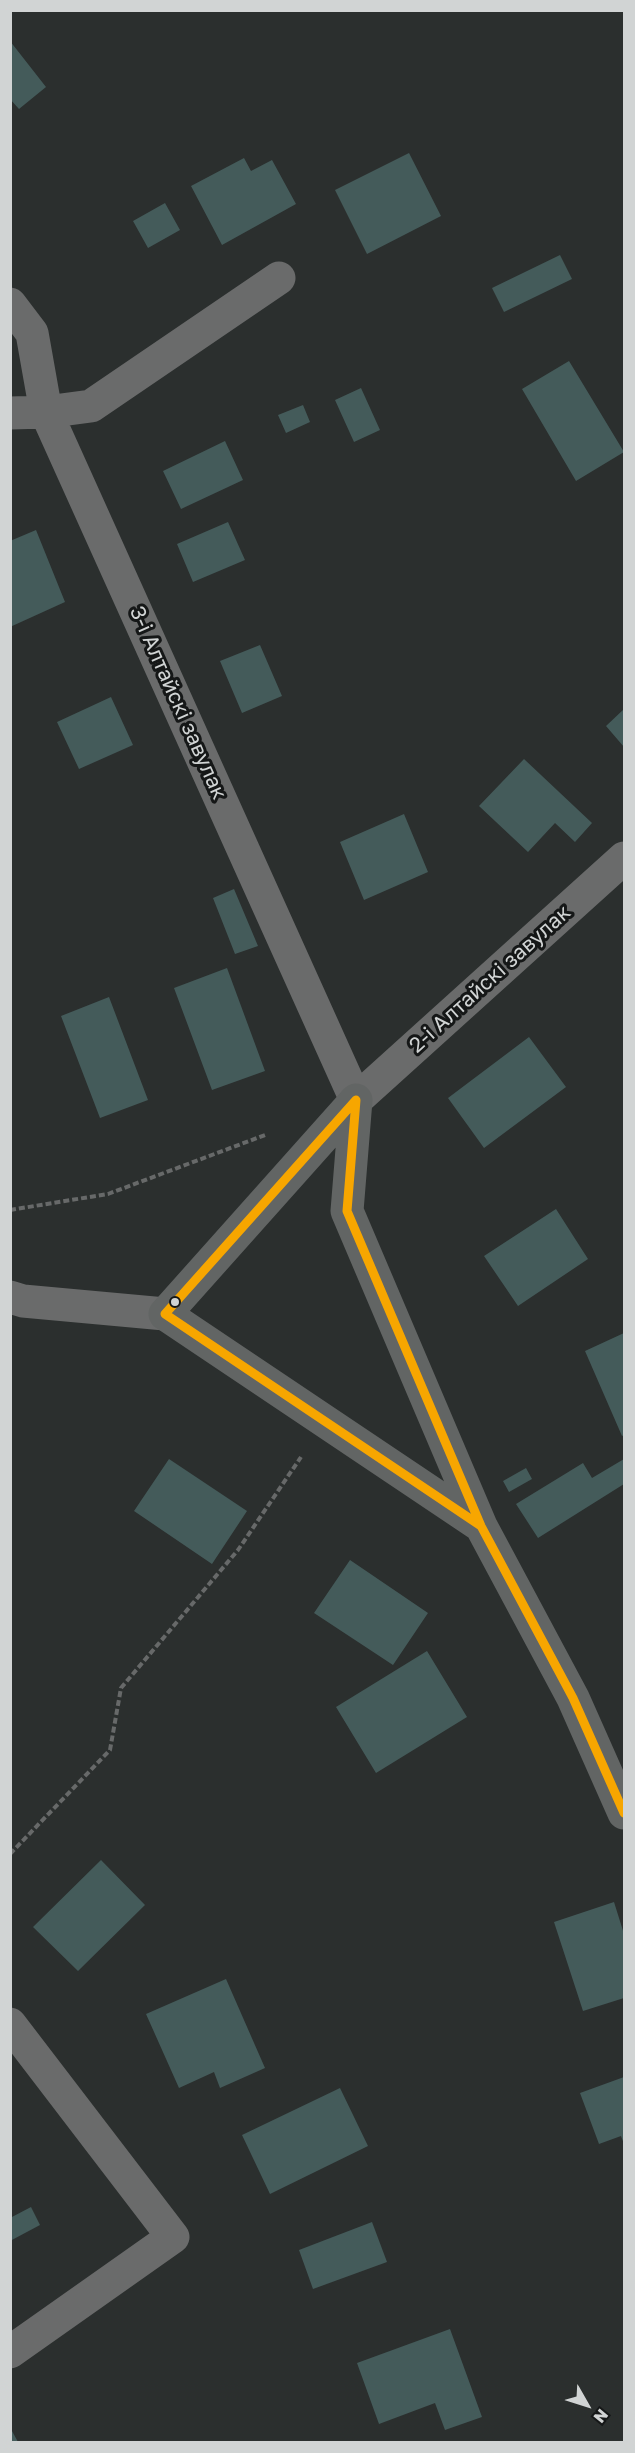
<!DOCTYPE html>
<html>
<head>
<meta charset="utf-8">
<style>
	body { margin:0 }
	#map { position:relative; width:635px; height:2453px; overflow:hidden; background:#2b2f2e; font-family:"Golos Text",sans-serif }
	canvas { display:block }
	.frame { position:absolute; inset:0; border:12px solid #d1d4d4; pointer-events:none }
	.north { position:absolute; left:557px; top:2375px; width:60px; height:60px; -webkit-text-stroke:4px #151717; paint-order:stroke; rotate:129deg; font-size:16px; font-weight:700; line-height:24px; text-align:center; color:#d1d4d4 }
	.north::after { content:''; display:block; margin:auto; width:21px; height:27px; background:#d1d4d4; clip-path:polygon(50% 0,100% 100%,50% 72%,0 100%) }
</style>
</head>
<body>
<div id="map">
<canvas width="635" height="2453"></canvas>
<div class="frame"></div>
<div class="north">N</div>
</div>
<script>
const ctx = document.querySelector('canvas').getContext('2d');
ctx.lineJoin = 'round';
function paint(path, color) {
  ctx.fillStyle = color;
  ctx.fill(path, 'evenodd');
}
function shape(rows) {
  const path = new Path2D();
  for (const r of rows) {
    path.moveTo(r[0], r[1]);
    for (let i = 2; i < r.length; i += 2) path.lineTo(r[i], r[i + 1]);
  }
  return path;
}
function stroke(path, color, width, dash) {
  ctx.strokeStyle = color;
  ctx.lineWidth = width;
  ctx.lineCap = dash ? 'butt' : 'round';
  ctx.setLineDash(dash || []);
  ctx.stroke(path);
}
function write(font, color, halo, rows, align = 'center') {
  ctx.font = font + ' "Golos Text",sans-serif';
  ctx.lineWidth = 6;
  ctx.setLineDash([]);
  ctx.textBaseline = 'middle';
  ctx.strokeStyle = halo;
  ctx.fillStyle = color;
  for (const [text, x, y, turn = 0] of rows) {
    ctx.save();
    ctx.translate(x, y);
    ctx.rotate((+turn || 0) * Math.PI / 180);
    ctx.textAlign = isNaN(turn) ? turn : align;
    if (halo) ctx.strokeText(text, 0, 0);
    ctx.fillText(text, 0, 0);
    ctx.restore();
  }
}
paint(shape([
	[10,41,46,87,19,109,10,99],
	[409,153,441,216,367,254,335,190],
	[244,158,251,171,272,160,296,204,222,245,191,186],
	[165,203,180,230,148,248,133,221],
	[560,255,572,279,504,312,492,288],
	[569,361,624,452,576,481,522,389],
	[361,388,380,430,354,442,335,400],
	[303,405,310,422,286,433,278,415],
	[225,441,243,480,181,509,163,471],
	[228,522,245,560,193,582,177,544],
	[36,530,65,602,10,627,10,541],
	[260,645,282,696,242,713,220,661],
	[111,697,133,745,79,769,57,722],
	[624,709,624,747,606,726],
	[524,759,592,823,575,842,555,823,528,852,479,806],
	[404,814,428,872,364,900,340,842],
	[234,889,258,946,235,954,213,898],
	[227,968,265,1071,212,1090,174,988],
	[109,997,148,1100,100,1118,61,1016],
	[529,1037,566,1087,484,1148,448,1098],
	[556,1209,588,1259,518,1306,484,1256],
	[624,1333,624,1435,622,1436,585,1351],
	[169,1459,247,1511,212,1564,134,1511],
	[624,1459,624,1484,538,1538,516,1504,583,1463,592,1478],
	[526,1468,532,1479,509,1492,503,1481],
	[350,1560,428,1613,393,1665,314,1613],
	[427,1651,467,1717,376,1773,336,1707],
	[101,1860,145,1905,78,1971,33,1927],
	[614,1902,624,1934,624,1998,583,2011,554,1922],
	[226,1979,265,2068,220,2088,214,2072,179,2088,146,2014],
	[624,2077,624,2144,621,2136,599,2144,580,2093],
	[340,2088,368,2146,270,2194,242,2135],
	[31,2207,40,2225,10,2241,10,2218],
	[372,2222,387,2262,313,2289,299,2250],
	[450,2329,482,2417,445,2430,435,2403,379,2424,357,2363],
	[10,2431,12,2431,18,2442,10,2442]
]), '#445b5a');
stroke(shape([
	[10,1210,108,1194,265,1135],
	[10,1854,110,1750,121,1688,238,1550,301,1457]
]), '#676969', 4, [6, 3]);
stroke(shape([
	[10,304,32,333,46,412,356,1100,624,858],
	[10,413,46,412,91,406,279,278],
	[10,1297,23,1301,165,1314],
	[10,2024,173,2237,10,2352]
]), '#6a6b6b', 33);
stroke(shape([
	[481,1526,165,1314,356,1100,347,1211,481,1526,573,1698,624,1813]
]), '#626564', 33);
stroke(shape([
	[481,1526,165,1314,356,1100,347,1211,481,1526,573,1698,624,1813]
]), '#f7a600', 9);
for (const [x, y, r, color] of [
	[175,1302,5,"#d1d4d4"]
]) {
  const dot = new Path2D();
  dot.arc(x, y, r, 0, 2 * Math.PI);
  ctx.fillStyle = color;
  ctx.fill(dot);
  stroke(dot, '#151717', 2);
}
write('21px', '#d1d4d4', '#151717', [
	["3-і Алтайскі завулак",178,703,66],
	["2-і Алтайскі завулак",490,979,-42]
]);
</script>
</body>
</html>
